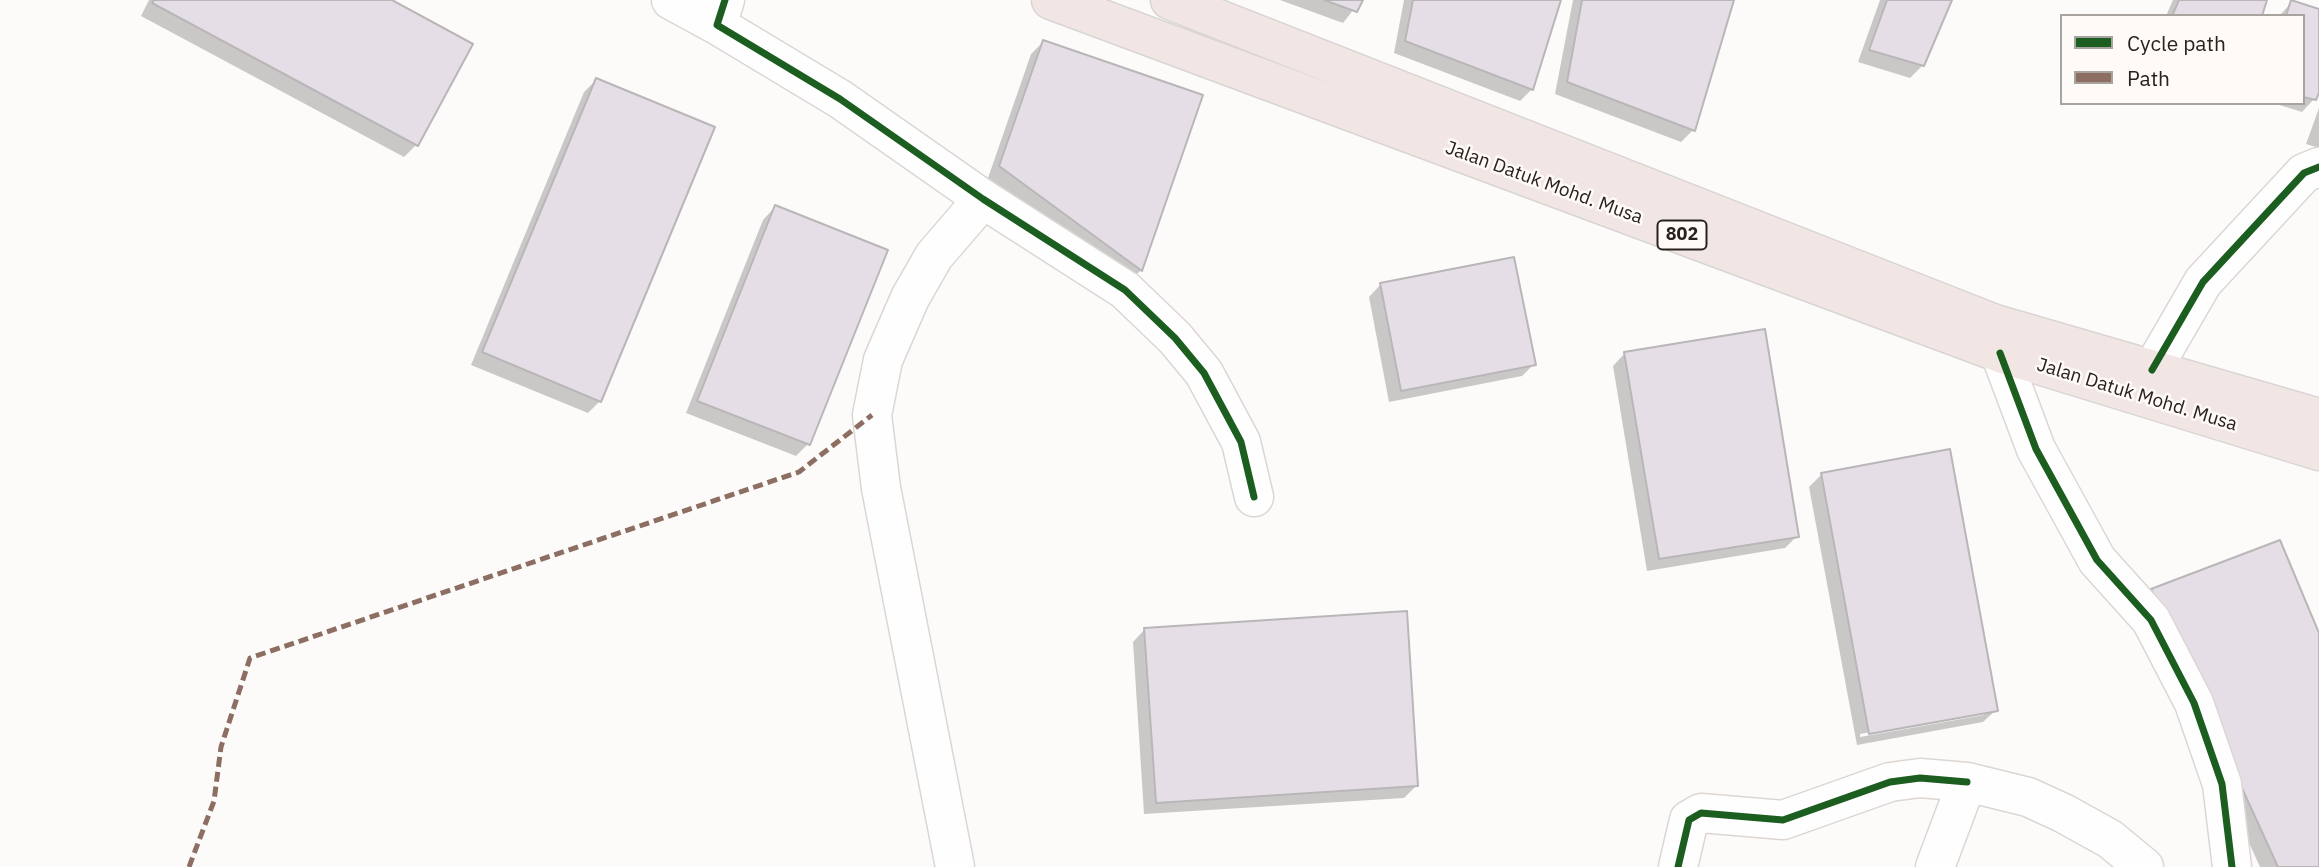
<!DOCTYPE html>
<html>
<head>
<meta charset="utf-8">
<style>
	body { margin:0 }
	#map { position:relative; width:2319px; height:867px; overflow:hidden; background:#fdfbf9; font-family:"IBM Plex Sans",sans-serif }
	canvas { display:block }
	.legend { position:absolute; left:2060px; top:14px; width:245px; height:91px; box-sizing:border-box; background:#fefaf8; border:2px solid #a9a3a0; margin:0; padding:9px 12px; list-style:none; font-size:21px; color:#29211d }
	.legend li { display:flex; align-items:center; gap:14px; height:35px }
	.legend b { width:35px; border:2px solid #a9a3a0 }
</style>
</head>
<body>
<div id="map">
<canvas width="2319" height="867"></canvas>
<ul class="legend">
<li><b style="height:9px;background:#1b5e20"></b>Cycle path</li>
<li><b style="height:9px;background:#8d6e63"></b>Path</li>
</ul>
</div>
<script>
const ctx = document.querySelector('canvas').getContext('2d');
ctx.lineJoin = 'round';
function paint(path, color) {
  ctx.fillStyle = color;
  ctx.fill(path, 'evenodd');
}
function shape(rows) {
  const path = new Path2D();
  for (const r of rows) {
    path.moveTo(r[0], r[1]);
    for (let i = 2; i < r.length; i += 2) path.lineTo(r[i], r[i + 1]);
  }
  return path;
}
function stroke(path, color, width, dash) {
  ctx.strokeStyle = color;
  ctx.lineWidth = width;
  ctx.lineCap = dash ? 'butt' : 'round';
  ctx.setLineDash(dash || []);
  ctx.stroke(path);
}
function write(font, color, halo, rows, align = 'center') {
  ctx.font = font + ' "IBM Plex Sans",sans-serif';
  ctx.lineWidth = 5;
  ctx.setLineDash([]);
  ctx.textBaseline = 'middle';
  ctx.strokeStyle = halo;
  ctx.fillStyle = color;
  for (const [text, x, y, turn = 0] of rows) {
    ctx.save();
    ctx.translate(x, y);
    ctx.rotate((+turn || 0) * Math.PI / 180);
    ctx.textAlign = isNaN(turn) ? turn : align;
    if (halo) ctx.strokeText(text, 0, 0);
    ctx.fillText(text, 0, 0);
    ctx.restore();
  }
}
paint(shape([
	[149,0,388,0,416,145,404,157,141,16],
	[1280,0,1361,0,1343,23],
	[1404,0,1559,0,1532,89,1520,101,1394,53],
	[1573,0,1733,0,1693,130,1681,142,1555,94],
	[1880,0,1950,0,1923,65,1910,78,1858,62],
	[2173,0,2265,0,2260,16,2166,16],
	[2292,2,2319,11,2319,88,2314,99,2302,112,2273,103,2303,103,2303,16,2279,16],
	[1043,42,1141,270,1129,282,988,178,1031,54],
	[596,80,600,401,588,413,471,365,584,92],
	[2319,108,2319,148,2306,144],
	[775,207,808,444,796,456,686,413,763,220],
	[1381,284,1534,364,1522,376,1389,402,1369,297],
	[1625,353,1797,536,1785,548,1647,571,1613,366],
	[1822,474,1996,710,1983,722,1857,745,1809,487],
	[1984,711,1984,715,1860,737,1860,734],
	[2152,590,2319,638,2319,867,2260,867,2140,602],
	[1145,629,1416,786,1404,798,1144,814,1133,642]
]), '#0003');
const building = shape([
	[154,0,392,0,473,44,418,146,152,3,154,0],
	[1324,0,1363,0,1357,12,1324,0],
	[1413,0,1561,0,1533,90,1405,41,1413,0],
	[1582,0,1734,0,1695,131,1567,82,1582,0],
	[1887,0,1952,0,1924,66,1869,50,1887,0],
	[2179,0,2267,0,2262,16,2172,16,2179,0],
	[2291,0,2319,9,2319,93,2316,100,2303,97,2303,16,2286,16,2291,0],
	[1043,40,1203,95,1142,271,999,166,1043,40],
	[596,78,715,127,601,402,482,352,596,78],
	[775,205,888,250,810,445,697,401,775,205],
	[1514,257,1536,365,1401,391,1380,283,1514,257],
	[1765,329,1799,537,1659,559,1624,352,1765,329],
	[1950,449,1998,711,1869,734,1821,473,1950,449],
	[2280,540,2319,633,2319,867,2278,867,2151,589,2280,540],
	[1407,611,1418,786,1156,803,1144,628,1407,611]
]);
paint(building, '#e6dee6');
stroke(building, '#b9b6b8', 2);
const minor = shape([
	[671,0,717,25],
	[725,0,717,25,840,99,983,199,1125,290,1175,338,1204,373,1241,442,1254,497],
	[2000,353,2036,449,2097,560,2151,620,2194,703,2222,784,2232,867],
	[2152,370,2203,282,2304,173,2319,167],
	[955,867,881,488,872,415,883,360,910,298,934,256,983,199],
	[1678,867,1689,820,1701,813,1783,820,1890,782,1920,778,1967,782],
	[1935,867,1967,782,2028,797,2063,813,2110,839,2144,867]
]);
const highway = shape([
	[1051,0,2000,353,2319,451],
	[1170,0,1995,324,2319,418]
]);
stroke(minor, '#dcd6d3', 41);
stroke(highway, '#d8d5d4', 41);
stroke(minor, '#fffefe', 38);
stroke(highway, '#f2e6e5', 38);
stroke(shape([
	[189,867,214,801,221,747,250,658,799,472,872,415]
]), '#8d6e63', 5, [10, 5]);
stroke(shape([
	[725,0,717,25,840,99,983,199,1125,290,1175,338,1204,373,1241,442,1254,497],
	[2000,353,2036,449,2097,560,2151,620,2194,703,2222,784,2232,867],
	[2152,370,2203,282,2304,173,2319,167],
	[1678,867,1689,820,1701,813,1783,820,1890,782,1920,778,1967,782]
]), '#1b5e20', 7);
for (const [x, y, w] of [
	[1682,235,49]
]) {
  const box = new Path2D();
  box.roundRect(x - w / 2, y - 14.5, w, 29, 5);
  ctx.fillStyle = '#fefaf8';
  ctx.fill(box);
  stroke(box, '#29211d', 2);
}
write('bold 18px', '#29211d', null, [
	["802",1682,235]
]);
write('19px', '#29211d', '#fefaf8', [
	["Jalan Datuk Mohd. Musa",1544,183,20],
	["Jalan Datuk Mohd. Musa",2137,395,17]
]);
</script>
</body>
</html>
